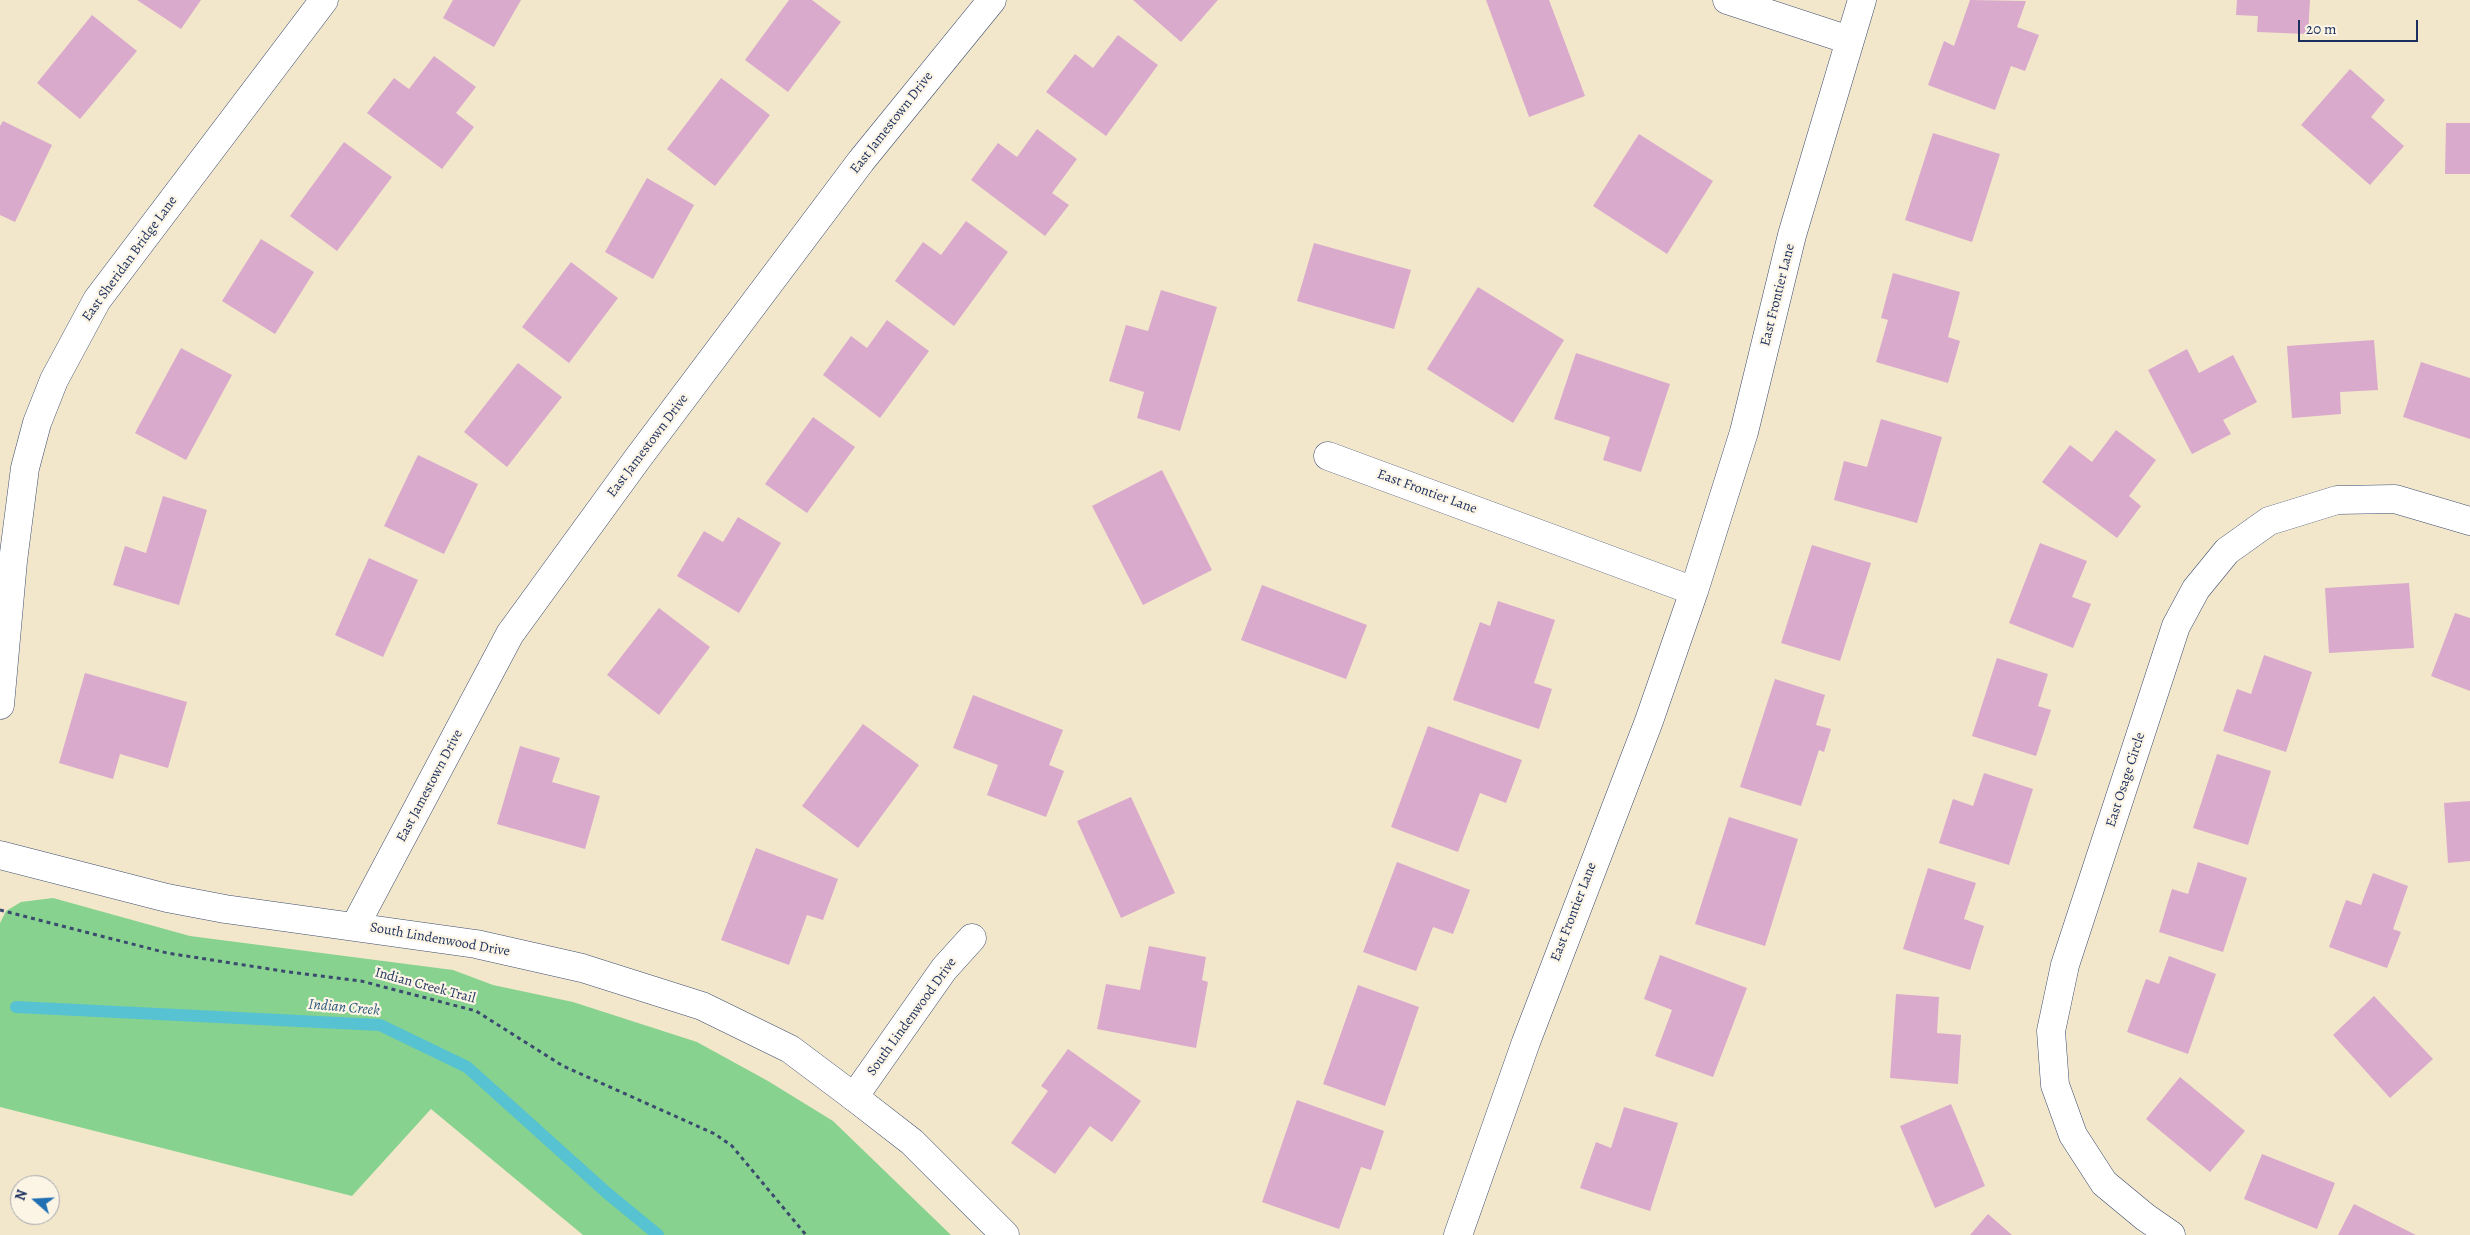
<!DOCTYPE html>
<html>
<head>
<meta charset="utf-8">
<style>
	body { margin:0 }
	#map { position:relative; width:2470px; height:1235px; overflow:hidden; background:#f3e7cb; font-family:Alegreya,serif }
	canvas { display:block }
	.north { position:absolute; left:10px; top:1175px; width:50px; height:50px; box-sizing:border-box; background:#fcf5e5; border:1px solid #a2a6af; border-radius:50%; rotate:289deg; font-size:14px; font-weight:700; line-height:20px; text-align:center; color:#1b2f5e }
	.north::after { content:''; display:block; margin:auto; width:18px; height:22px; background:#1f6fb2; clip-path:polygon(50% 0,100% 100%,50% 72%,0 100%) }
	.scale { position:absolute; left:2298px; top:20px; width:120px; height:22px; box-sizing:border-box; border:2px solid #1b2f5e; border-top:0; padding-left:6px; font-size:15px; line-height:18px; white-space:nowrap; color:#1b2f5e; -webkit-text-stroke:4px #fcf5e5; paint-order:stroke }
</style>
</head>
<body>
<div id="map">
<canvas width="2470" height="1235"></canvas>
<div class="north">N</div>
<div class="scale">20 m</div>
</div>
<script>
const ctx = document.querySelector('canvas').getContext('2d');
ctx.lineJoin = 'round';
function paint(path, color) {
  ctx.fillStyle = color;
  ctx.fill(path, 'evenodd');
}
function shape(rows) {
  const path = new Path2D();
  for (const r of rows) {
    path.moveTo(r[0], r[1]);
    for (let i = 2; i < r.length; i += 2) path.lineTo(r[i], r[i + 1]);
  }
  return path;
}
function stroke(path, color, width, dash) {
  ctx.strokeStyle = color;
  ctx.lineWidth = width;
  ctx.lineCap = dash ? 'butt' : 'round';
  ctx.setLineDash(dash || []);
  ctx.stroke(path);
}
function write(font, color, halo, rows, align = 'center') {
  ctx.font = font + ' Alegreya,serif';
  ctx.lineWidth = 4.5;
  ctx.setLineDash([]);
  ctx.textBaseline = 'middle';
  ctx.strokeStyle = halo;
  ctx.fillStyle = color;
  for (const [text, x, y, turn = 0] of rows) {
    ctx.save();
    ctx.translate(x, y);
    ctx.rotate((+turn || 0) * Math.PI / 180);
    ctx.textAlign = isNaN(turn) ? turn : align;
    if (halo) ctx.strokeText(text, 0, 0);
    ctx.fillText(text, 0, 0);
    ctx.restore();
  }
}
paint(shape([
	[53,898,190,936,453,970,493,985,573,1002,697,1042,768,1081,833,1121,951,1235,583,1235,431,1109,352,1196,0,1107,0,923,6,911,21,902]
]), '#87d28f');
stroke(shape([
	[16,1007,380,1025,467,1067,607,1193,658,1235]
]), '#57c2d1', 12);
paint(shape([
	[137,0,201,0,181,29],
	[453,0,521,0,494,47,443,18],
	[789,0,812,0,841,22,788,92,745,60],
	[1133,0,1218,0,1181,42],
	[1486,0,1549,0,1585,96,1529,117],
	[1970,0,2026,1,2017,27,2039,35,2025,71,2011,66,1995,110,1928,85,1944,41,1954,46],
	[2237,0,2310,0,2308,34,2257,32,2258,16,2236,15],
	[92,15,137,51,80,119,37,83],
	[1118,35,1158,65,1106,136,1046,92,1075,54,1093,68],
	[434,56,476,87,456,113,474,127,442,169,367,113,394,78,409,89],
	[2350,69,2385,100,2371,117,2404,146,2370,185,2301,125],
	[721,78,770,115,715,186,667,149],
	[3,121,52,145,15,222,0,215,0,126],
	[2446,123,2470,123,2470,174,2445,174],
	[1037,129,1077,159,1052,193,1069,205,1045,236,971,180,998,143,1017,157],
	[1933,133,2000,154,1972,242,1905,220],
	[1639,134,1713,181,1667,254,1593,206],
	[344,142,392,177,337,251,290,216],
	[647,178,694,205,653,279,605,252],
	[966,221,1008,252,954,326,895,281,923,242,941,255],
	[261,239,314,272,275,334,222,301],
	[1314,243,1411,270,1394,329,1297,301],
	[571,262,618,298,569,363,522,327],
	[1893,273,1960,292,1948,337,1960,341,1948,383,1876,362,1888,320,1881,318],
	[1478,287,1564,340,1513,423,1427,369],
	[1161,290,1217,307,1180,431,1137,418,1144,392,1109,381,1126,325,1148,331],
	[887,320,929,351,880,418,823,375,851,336,867,348],
	[2374,340,2378,390,2340,392,2341,414,2292,418,2287,346],
	[181,348,232,375,186,460,135,433],
	[2187,349,2199,373,2233,355,2257,402,2223,420,2231,434,2192,454,2148,370],
	[1576,353,1670,384,1641,472,1603,460,1610,437,1554,419],
	[2421,362,2470,378,2470,439,2403,417],
	[518,363,562,397,507,467,464,432],
	[813,417,855,447,807,513,765,484],
	[1881,419,1942,437,1917,523,1834,500,1844,461,1867,467],
	[2116,430,2156,460,2129,496,2141,506,2117,538,2042,482,2070,445,2092,462],
	[418,455,478,484,444,554,384,526],
	[1162,470,1212,570,1143,605,1092,506],
	[163,496,207,510,179,605,113,585,125,546,146,553],
	[738,517,781,543,739,613,677,576,704,531,723,542],
	[2040,543,2087,561,2072,597,2091,604,2073,648,2009,623],
	[1812,545,1871,563,1840,661,1781,643],
	[369,558,418,580,383,657,335,635],
	[2409,583,2414,648,2329,653,2325,588],
	[1262,585,1367,625,1346,679,1241,640],
	[1498,601,1555,620,1534,683,1552,689,1539,729,1453,700,1480,622,1490,626],
	[659,608,710,647,659,715,607,675],
	[2455,613,2470,618,2470,691,2431,676],
	[2264,655,2312,672,2286,752,2223,731,2237,689,2251,694],
	[1997,658,2048,674,2038,706,2051,710,2036,756,1972,736],
	[85,673,187,702,168,768,120,754,113,779,59,763],
	[1775,679,1825,695,1816,725,1831,729,1824,752,1819,750,1801,806,1740,787],
	[973,695,1063,730,1049,765,1064,771,1046,817,987,795,998,765,953,748],
	[863,724,919,765,858,848,802,806],
	[1428,726,1522,760,1506,803,1480,793,1458,852,1391,827],
	[520,746,560,758,552,782,600,796,585,849,497,824],
	[2217,754,2271,771,2248,845,2193,828],
	[1984,773,2033,789,2009,865,1939,843,1953,799,1973,806],
	[1131,797,1175,893,1121,918,1077,821],
	[2470,801,2470,861,2448,863,2444,803],
	[1729,817,1798,839,1765,946,1695,924],
	[756,848,838,879,823,920,807,915,789,965,721,940],
	[1397,862,1470,890,1453,934,1433,927,1416,971,1363,952],
	[2198,862,2247,878,2223,952,2159,932,2172,889,2188,894],
	[1928,868,1976,883,1964,919,1984,926,1970,970,1903,949],
	[2373,873,2408,886,2393,929,2401,932,2387,968,2329,947,2346,900,2361,905],
	[1149,946,1206,957,1202,980,1208,982,1196,1048,1097,1029,1106,984,1140,990],
	[1660,955,1747,988,1713,1077,1655,1056,1672,1010,1644,999],
	[2169,956,2216,974,2188,1054,2127,1032,2146,979,2159,984],
	[1358,985,1419,1007,1385,1106,1323,1084],
	[1896,994,1939,997,1937,1033,1961,1035,1958,1084,1890,1078],
	[2374,996,2433,1059,2390,1098,2333,1035],
	[1068,1049,1141,1101,1112,1142,1090,1126,1055,1174,1011,1143,1048,1091,1041,1086],
	[2180,1077,2245,1131,2210,1172,2146,1119],
	[1297,1100,1384,1131,1371,1170,1361,1167,1339,1229,1262,1202],
	[1951,1104,1985,1186,1935,1208,1900,1126],
	[1624,1107,1678,1123,1650,1211,1580,1188,1596,1142,1611,1148],
	[2262,1154,2335,1183,2317,1229,2244,1199],
	[2354,1204,2416,1235,2338,1235],
	[1988,1214,2012,1235,1970,1235]
]), '#d9aacc');
const minor = shape([
	[1727,0,1849,40],
	[1328,456,1694,591],
	[0,705,13,561,25,468,37,423,54,380,97,300,324,0],
	[355,926,510,634,638,458,861,161,992,0],
	[854,1097,944,969,972,938],
	[1458,1235,1526,1042,1649,721,1694,591,1744,432,1792,235,1862,0],
	[2171,1235,2145,1217,2104,1183,2073,1135,2055,1085,2051,1031,2065,965,2176,626,2196,589,2227,551,2269,521,2337,500,2395,499,2470,521]
]);
const tertiary = shape([
	[0,855,167,898,225,909,476,944,582,968,702,1006,790,1049,854,1097,912,1142,1005,1235]
]);
stroke(minor, '#3b4b6e', 29);
stroke(tertiary, '#3b4b6e', 29);
stroke(shape([
	[0,910,167,953,289,972,361,981,476,1011,563,1066,715,1134,732,1146,806,1235]
]), '#3b4b6e', 3, [4, 4]);
stroke(minor, '#fff', 28);
stroke(tertiary, '#fff', 28);
write('14px', '#1b2f5e', '#fcf5e5', [
	["East Jamestown Drive",892,123,-52],
	["East Sheridan Bridge Lane",130,259,-54],
	["East Frontier Lane",1778,295,-76],
	["East Jamestown Drive",648,446,-53],
	["East Frontier Lane",1427,492,20],
	["East Osage Circle",2126,780,-72],
	["East Jamestown Drive",430,786,-62],
	["East Frontier Lane",1574,912,-69],
	["South Lindenwood Drive",440,940,10],
	["Indian Creek Trail",425,986,15],
	["South Lindenwood Drive",912,1017,-54]
]);
write('italic 15px', '#2d5b80', '#fcf5e5', [
	["Indian Creek",344,1008,5]
]);
</script>
</body>
</html>
